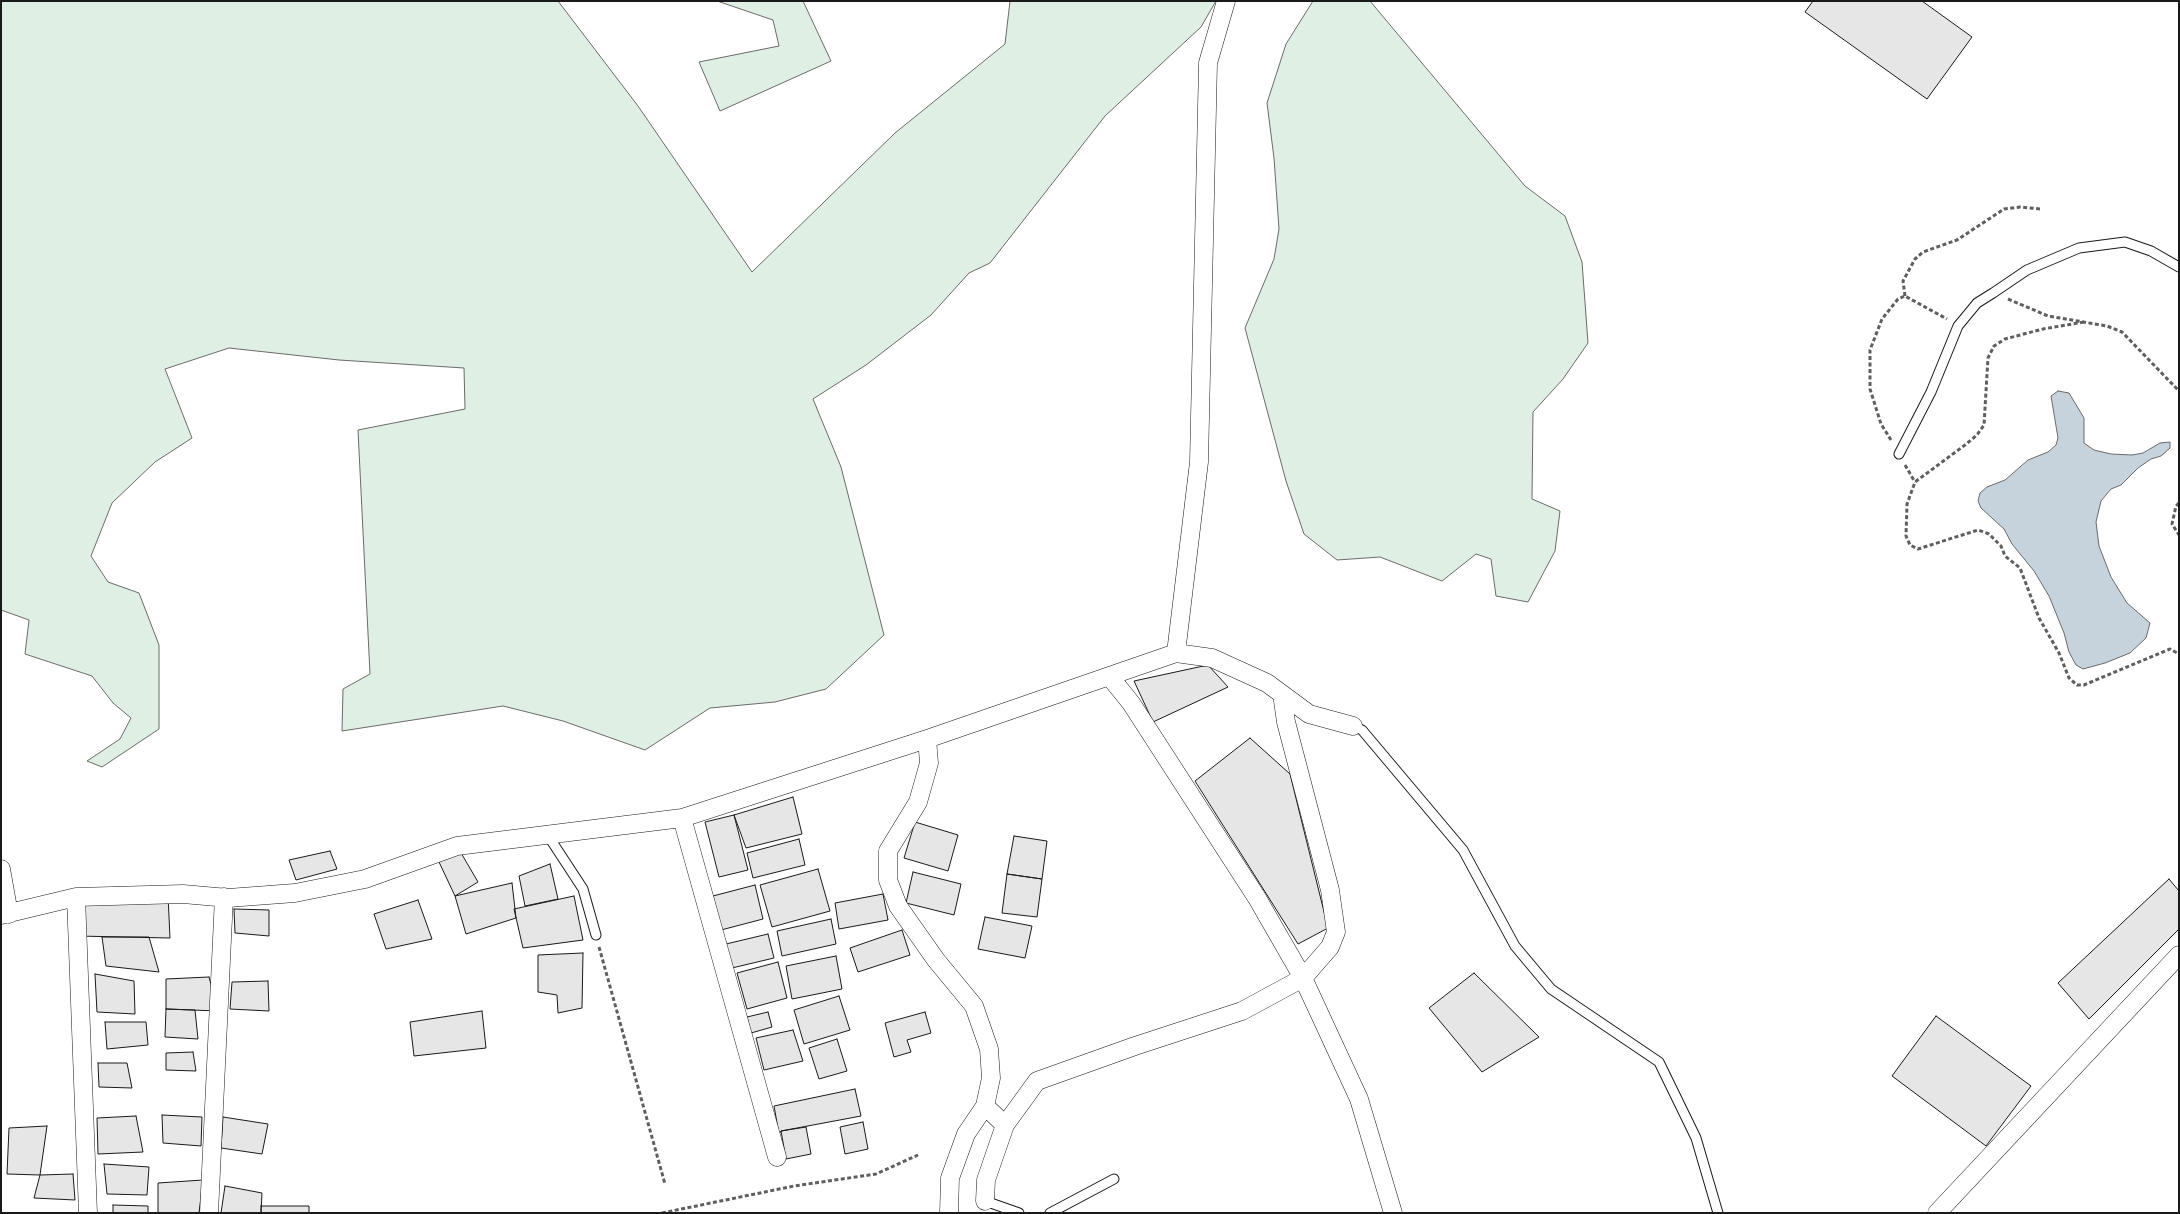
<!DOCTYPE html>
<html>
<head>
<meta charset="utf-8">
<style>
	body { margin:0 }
	#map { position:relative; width:2180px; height:1214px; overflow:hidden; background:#fff; font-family:Montserrat,sans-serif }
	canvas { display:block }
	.frame { position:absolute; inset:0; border:2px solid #1a1a1a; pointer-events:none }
</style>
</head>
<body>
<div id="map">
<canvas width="2180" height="1214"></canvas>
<div class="frame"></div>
</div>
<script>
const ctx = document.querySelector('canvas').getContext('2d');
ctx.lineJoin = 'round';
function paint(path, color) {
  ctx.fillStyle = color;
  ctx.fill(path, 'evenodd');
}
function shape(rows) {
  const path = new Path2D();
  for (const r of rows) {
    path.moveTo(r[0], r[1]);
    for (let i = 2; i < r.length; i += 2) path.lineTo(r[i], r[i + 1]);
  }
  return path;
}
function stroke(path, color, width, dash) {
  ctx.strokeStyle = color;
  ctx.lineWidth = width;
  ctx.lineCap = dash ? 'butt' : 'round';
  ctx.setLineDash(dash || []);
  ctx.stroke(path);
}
const green = shape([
	[1,1,558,1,638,106,752,272,895,133,1005,44,1010,1,1216,1,1201,27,1105,116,990,263,969,273,931,315,866,365,813,399,841,467,884,635,826,689,775,702,710,708,645,750,563,721,503,706,342,731,343,689,370,674,358,430,465,409,464,368,339,360,229,348,165,369,192,438,155,462,112,503,91,556,108,582,139,593,159,645,159,729,102,767,87,761,120,739,131,718,113,703,92,676,25,654,29,620,1,610,1,1],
	[717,1,803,1,831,61,720,111,699,62,779,46,773,20,717,1],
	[1313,1,1370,1,1525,186,1565,216,1582,262,1588,343,1563,379,1533,412,1532,499,1560,511,1555,551,1528,602,1496,596,1491,559,1476,554,1442,581,1380,557,1337,560,1304,534,1286,481,1245,328,1274,259,1279,229,1274,158,1267,103,1286,44,1313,1]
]);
paint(green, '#e0efe3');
stroke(green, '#6a6a6a', 1);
const water = shape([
	[2058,391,2069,393,2084,418,2084,443,2094,450,2111,454,2132,455,2143,453,2160,443,2170,442,2170,448,2161,456,2151,459,2138,468,2121,485,2111,489,2101,501,2096,522,2099,546,2111,577,2127,603,2150,623,2146,638,2130,653,2105,663,2083,669,2076,665,2069,652,2064,633,2049,596,2034,571,2012,544,2004,529,1981,508,1978,501,1980,493,1987,487,2005,480,2028,460,2048,452,2056,445,2058,438,2051,396,2058,391]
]);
paint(water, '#c6d2dc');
stroke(water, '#6a6a6a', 1);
const building = shape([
	[1813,1,1922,1,1972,37,1927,99,1805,12,1813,1],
	[1208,665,1228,687,1153,722,1134,681,1208,665],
	[1250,738,1290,774,1328,928,1298,944,1195,781,1250,738],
	[793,797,802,834,746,848,734,815,793,797],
	[734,815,748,870,719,877,705,822,734,815],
	[915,822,958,835,948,871,904,858,915,822],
	[1014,836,1047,841,1042,879,1007,874,1014,836],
	[799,839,805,865,753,878,747,853,799,839],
	[457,846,478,882,455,896,439,862,457,846],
	[330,851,337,869,296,880,289,860,330,851],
	[550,864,558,899,525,906,519,876,550,864],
	[818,869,830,911,772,927,760,885,818,869],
	[913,872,961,884,954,915,906,903,913,872],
	[1007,874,1042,879,1037,917,1002,913,1007,874],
	[2169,879,2179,891,2179,929,2089,1019,2058,983,2169,879],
	[512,883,516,918,466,934,455,896,512,883],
	[755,885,763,919,721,930,713,896,755,885],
	[883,894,888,920,839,929,835,903,883,894],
	[168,895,170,938,77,936,76,897,168,895],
	[574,896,583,940,523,948,514,909,574,896],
	[418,900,432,939,386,949,374,914,418,900],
	[234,909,269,910,269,936,235,933,234,909],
	[985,917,1032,926,1025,958,978,949,985,917],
	[831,919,836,944,782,956,777,931,831,919],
	[902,930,910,955,858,972,850,948,902,930],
	[768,934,774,958,732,968,726,944,768,934],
	[102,937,149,937,159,972,106,966,102,937],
	[583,953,582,1008,558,1013,557,995,538,992,538,955,583,953],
	[836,956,842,989,792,999,786,966,836,956],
	[778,962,787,998,747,1009,737,973,778,962],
	[1474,973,1539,1037,1482,1072,1429,1008,1474,973],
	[95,974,134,981,135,1014,97,1012,95,974],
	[209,977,218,1011,166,1009,166,979,209,977],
	[268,981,269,1011,230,1009,232,982,268,981],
	[839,996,850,1030,804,1044,794,1010,839,996],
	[166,1009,195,1010,198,1039,165,1037,166,1009],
	[482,1011,486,1048,414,1056,410,1022,482,1011],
	[768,1012,772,1027,751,1033,747,1017,768,1012],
	[925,1012,931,1033,907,1040,911,1052,894,1057,885,1023,925,1012],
	[1936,1016,2031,1086,1986,1146,1892,1076,1936,1016],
	[105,1022,146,1022,148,1045,107,1049,105,1022],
	[793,1030,803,1061,764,1070,756,1038,793,1030],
	[837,1039,847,1071,819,1079,809,1048,837,1039],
	[193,1052,196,1071,166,1070,166,1053,193,1052],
	[98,1063,127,1063,132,1088,99,1087,98,1063],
	[855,1089,861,1116,781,1131,779,1134,774,1106,855,1089],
	[162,1115,202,1117,201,1146,163,1143,162,1115],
	[136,1116,143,1152,98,1154,97,1118,136,1116],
	[223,1117,268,1124,262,1154,221,1148,223,1117],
	[863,1122,868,1149,845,1154,840,1127,863,1122],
	[47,1126,40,1175,7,1174,9,1128,47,1126],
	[806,1127,811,1154,786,1159,781,1131,806,1127],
	[104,1164,149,1167,147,1195,107,1194,104,1164],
	[73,1174,75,1200,34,1198,40,1175,73,1174],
	[203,1180,199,1213,158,1213,158,1183,203,1180],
	[225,1186,262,1193,261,1213,221,1213,225,1186],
	[113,1205,148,1206,148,1213,113,1213,113,1205],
	[261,1206,309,1206,309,1213,261,1213,261,1206]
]);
paint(building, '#e6e6e6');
stroke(building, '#1a1a1a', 1);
const lane = shape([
	[1899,454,1931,392,1958,326,1977,303,1993,293,2027,270,2079,248,2125,242,2151,251,2179,267],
	[1353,726,1362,730,1463,850,1515,946,1551,989,1659,1062,1696,1138,1718,1213],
	[547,834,583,889,596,935],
	[985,1201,1019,1213],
	[1050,1213,1114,1179]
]);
const street = shape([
	[1176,653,1199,462,1208,63,1226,1],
	[1110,677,1131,703,1257,898,1303,978,1359,1099,1393,1213],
	[927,739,929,763,918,802,888,851,888,880,898,906,936,960,974,1006,989,1049,991,1078,985,1106,1005,1125],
	[682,818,777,1157],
	[1,869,9,914],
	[76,897,88,1213],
	[1,915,76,897,183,894,228,898,295,893,365,879,457,846,682,818,927,739,1176,653,1212,658,1267,683,1309,714,1353,726],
	[985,1201,986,1180,1005,1125,1037,1081,1135,1046,1242,1011,1303,978,1330,947,1336,932,1330,890,1286,722,1282,694],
	[209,1213,224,897],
	[949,1213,950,1178,966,1134,985,1106],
	[1937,1213,2179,955]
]);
stroke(lane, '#1a1a1a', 11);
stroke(street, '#1a1a1a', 19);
stroke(shape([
	[1905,296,1903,281,1915,259,1923,252,1957,240,2004,209,2020,207,2040,209],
	[2008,299,2048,316,2107,326,2122,332,2179,391],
	[2084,322,2043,329,2005,339,1994,346,1988,358,1984,425,1977,435,1965,445,1915,482,1907,504,1906,536,1910,545,1918,549,1978,530,1989,534,2001,546,2005,556,2020,568,2039,618,2059,653,2069,678,2077,685,2084,685,2170,649,2179,654],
	[1891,440,1881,424,1870,389,1870,350,1882,319,1898,299,1905,296,1947,319],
	[1905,465,1915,482],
	[2179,503,2176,506,2172,524,2179,535],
	[599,947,665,1184],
	[662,1213,794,1186,876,1174,918,1155]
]), '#5f5f5f', 3, [4, 2.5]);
stroke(lane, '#fff', 9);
stroke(street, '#fff', 18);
</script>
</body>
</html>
